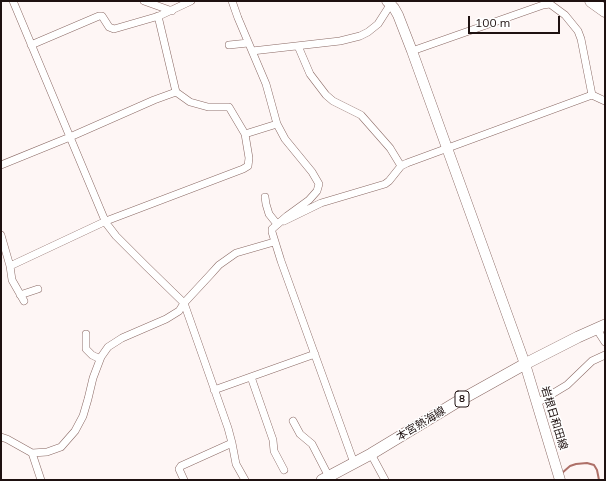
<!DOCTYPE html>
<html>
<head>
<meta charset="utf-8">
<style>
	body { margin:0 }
	#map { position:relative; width:606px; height:481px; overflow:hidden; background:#fef6f5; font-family:Mulish,sans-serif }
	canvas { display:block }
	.frame { position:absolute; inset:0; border:2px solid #1e1110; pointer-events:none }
	.scale { position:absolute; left:468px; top:16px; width:92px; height:18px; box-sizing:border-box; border:2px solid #1e1110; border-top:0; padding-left:5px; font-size:12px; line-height:14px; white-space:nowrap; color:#1e1110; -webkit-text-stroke:3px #fff; paint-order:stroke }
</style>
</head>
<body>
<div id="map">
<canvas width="606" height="481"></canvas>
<div class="frame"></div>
<div class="scale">100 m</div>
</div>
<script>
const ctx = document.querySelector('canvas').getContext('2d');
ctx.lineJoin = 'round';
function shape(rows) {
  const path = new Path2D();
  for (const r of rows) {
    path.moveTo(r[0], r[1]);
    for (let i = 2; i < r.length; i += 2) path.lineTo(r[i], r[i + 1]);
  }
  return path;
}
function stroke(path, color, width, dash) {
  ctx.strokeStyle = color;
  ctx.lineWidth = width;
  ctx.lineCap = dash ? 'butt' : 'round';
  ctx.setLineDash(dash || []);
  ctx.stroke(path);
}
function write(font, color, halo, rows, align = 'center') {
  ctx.font = font + ' Mulish,"Noto Sans JP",sans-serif';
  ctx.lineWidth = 3;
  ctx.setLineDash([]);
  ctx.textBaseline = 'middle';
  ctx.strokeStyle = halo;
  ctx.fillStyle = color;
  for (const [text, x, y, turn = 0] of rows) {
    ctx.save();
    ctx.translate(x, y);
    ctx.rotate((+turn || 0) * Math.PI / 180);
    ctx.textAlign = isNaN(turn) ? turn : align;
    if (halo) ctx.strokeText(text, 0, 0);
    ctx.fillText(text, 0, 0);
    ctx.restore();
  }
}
stroke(shape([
	[562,473,570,466,576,464,587,463,594,465,597,470,599,480]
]), '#ae7068', 2);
const street = shape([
	[13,1,106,223,116,236,146,266,184,303,228,428,232,443,181,466,179,469,184,480],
	[144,1,172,11],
	[232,1,238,18,266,84,277,124,285,139,312,172,319,184,317,191,309,200,287,216,272,229,272,232,281,261,354,463],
	[158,16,176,92],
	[31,45,99,16,102,16,109,27,114,29,159,16,191,1],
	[229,45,248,43],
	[298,46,310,74,326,95,333,101,361,115,390,148,401,166],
	[252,51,340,41,360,36,368,32,378,24,392,2],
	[412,51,543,5,550,4,565,15,578,31,581,39,592,95,605,101],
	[1,165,70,137,154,100,176,92,190,102,208,107,229,107,245,134,277,124],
	[265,197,266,204,269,214,277,224],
	[284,221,321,203,385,184,389,181,401,166,407,163,592,95],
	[1,235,10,266,12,280,24,301],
	[10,266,106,221,243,169,248,166,249,158,245,134],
	[20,295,38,289],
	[596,328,605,342],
	[86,334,86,349,92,355,100,359],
	[251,377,273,440,274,451,284,470],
	[214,390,315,354],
	[537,403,567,385,592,361,605,355],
	[293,421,300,434,312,444,329,477],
	[1,437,7,439,32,453,47,452,61,447,75,431,83,416,88,399,93,378,101,357,108,347,122,338,166,319,179,311,184,303,210,275,219,265,236,253,274,242],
	[232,443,236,464,245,480],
	[32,453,41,480],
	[371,454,385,480]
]);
const secondary = shape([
	[387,1,394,8,398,15,412,51,525,364,560,480]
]);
const primary = shape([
	[322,480,371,454,457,402,525,364,578,337,605,325]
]);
const highway = shape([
	[591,1,605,11]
]);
stroke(street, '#8a6964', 8);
stroke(secondary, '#8a6964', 11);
stroke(primary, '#8a6964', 12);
stroke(highway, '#8a6964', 13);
stroke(street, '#fff', 7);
stroke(secondary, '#fff', 10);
stroke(primary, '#fff', 11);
stroke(highway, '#fff', 12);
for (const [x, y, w] of [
	[462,399,14]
]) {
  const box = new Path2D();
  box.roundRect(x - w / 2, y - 8, w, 16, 3);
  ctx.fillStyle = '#fff';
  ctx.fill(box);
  stroke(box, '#1e1110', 1);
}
write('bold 10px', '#1e1110', null, [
	["8",462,399]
]);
write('11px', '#1e1110', '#fff', [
	["岩根日和田線",554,418,73],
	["本宮熱海線",421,424,-31]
]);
</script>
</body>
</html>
